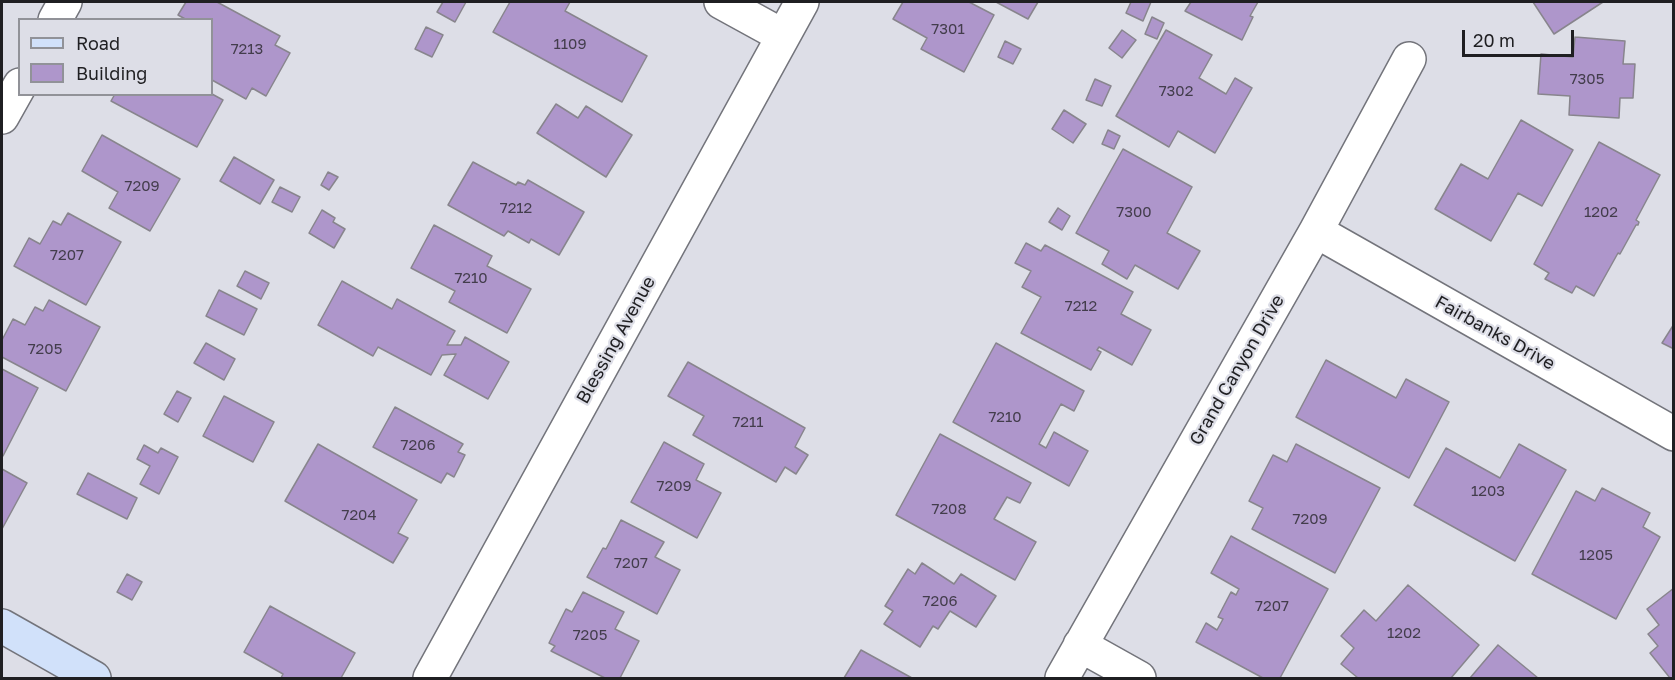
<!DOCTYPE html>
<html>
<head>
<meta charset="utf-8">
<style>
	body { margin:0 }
	#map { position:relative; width:1675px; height:680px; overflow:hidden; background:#dddee7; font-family:"Golos Text",sans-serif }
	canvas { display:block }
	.frame { position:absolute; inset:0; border:3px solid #1f1f22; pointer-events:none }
	.legend { position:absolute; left:18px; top:18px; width:195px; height:78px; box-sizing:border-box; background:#dddee7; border:2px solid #919298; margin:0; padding:8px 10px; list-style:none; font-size:18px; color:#1f1f22 }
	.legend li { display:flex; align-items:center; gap:12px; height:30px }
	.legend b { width:30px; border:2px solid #919298 }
	.scale { position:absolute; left:1462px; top:30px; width:112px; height:27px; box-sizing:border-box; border:3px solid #1f1f22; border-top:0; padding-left:8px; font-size:18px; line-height:21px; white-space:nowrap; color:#1f1f22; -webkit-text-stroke:4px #dddee7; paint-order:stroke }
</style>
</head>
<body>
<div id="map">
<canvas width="1675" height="680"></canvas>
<div class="frame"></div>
<ul class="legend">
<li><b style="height:8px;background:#d1e1fa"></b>Road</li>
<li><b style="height:16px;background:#ae96cb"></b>Building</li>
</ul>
<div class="scale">20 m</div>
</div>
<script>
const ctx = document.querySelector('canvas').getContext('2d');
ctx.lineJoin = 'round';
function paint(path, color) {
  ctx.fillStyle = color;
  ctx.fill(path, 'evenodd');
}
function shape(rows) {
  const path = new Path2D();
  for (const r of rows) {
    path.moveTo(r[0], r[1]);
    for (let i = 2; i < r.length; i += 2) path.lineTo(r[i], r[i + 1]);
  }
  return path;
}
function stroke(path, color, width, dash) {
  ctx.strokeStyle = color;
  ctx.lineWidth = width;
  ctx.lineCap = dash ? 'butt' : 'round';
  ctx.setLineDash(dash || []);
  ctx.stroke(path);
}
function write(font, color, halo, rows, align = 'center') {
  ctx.font = font + ' "Golos Text",sans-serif';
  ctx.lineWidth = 4.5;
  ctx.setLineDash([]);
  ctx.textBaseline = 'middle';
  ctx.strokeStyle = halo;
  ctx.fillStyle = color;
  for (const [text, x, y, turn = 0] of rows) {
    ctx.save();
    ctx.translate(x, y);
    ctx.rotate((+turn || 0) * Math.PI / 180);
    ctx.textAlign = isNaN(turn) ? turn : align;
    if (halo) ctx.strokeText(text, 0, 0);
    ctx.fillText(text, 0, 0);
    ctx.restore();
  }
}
const building = shape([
	[186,2,217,2,280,36,275,45,290,53,266,96,252,88,246,99,212,80,212,20,187,20,178,15,186,2],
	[443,2,466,2,455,22,437,12,443,2],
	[510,2,570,2,565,11,647,56,622,102,493,32,510,2],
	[903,2,969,2,994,15,964,72,921,49,927,38,893,19,903,2],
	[996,2,1038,2,1028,19,996,2],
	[1131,2,1151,2,1143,21,1126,13,1131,2],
	[1191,2,1258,2,1250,16,1253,17,1242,40,1185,11,1191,2],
	[1533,2,1603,2,1554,34,1533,2],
	[1152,17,1164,23,1157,39,1145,34,1152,17],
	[426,27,443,35,432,57,415,49,426,27],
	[1122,30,1136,40,1122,58,1109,48,1122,30],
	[1166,30,1212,55,1199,78,1226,94,1235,78,1252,88,1215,153,1178,131,1169,147,1116,116,1166,30],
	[1575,37,1625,41,1623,64,1635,64,1633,98,1620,98,1619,118,1569,115,1570,96,1538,94,1541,54,1573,57,1575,37],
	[1005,41,1021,49,1013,64,998,57,1005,41],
	[1095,79,1111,86,1102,106,1086,100,1095,79],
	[115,94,212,94,223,100,197,147,111,101,115,94],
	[556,104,578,118,586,106,632,135,606,177,537,133,556,104],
	[1064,110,1086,124,1073,143,1052,129,1064,110],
	[1521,120,1573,150,1542,206,1518,193,1491,241,1435,209,1461,164,1488,179,1521,120],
	[1108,130,1120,136,1114,149,1102,144,1108,130],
	[102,135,180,179,150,231,109,208,118,192,82,171,102,135],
	[1599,142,1660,175,1636,220,1639,222,1638,225,1636,225,1620,254,1618,253,1594,296,1576,286,1572,293,1545,279,1549,273,1534,264,1599,142],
	[1123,149,1192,187,1167,233,1200,251,1178,289,1135,265,1127,279,1102,264,1109,251,1076,233,1123,149],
	[234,157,274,180,260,204,220,181,234,157],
	[473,162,516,185,518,182,525,185,528,180,584,212,559,255,531,239,529,243,508,231,504,236,448,205,473,162],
	[328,172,338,177,329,190,321,185,328,172],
	[280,187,300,197,292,212,272,202,280,187],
	[1058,208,1070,216,1062,230,1049,222,1058,208],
	[322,210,335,218,333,222,345,229,334,248,309,233,322,210],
	[68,213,121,242,86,305,14,266,29,238,40,244,53,221,61,225,68,213],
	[434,225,492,256,487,266,531,289,507,333,449,302,455,291,411,268,434,225],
	[1026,243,1041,251,1045,245,1133,292,1121,314,1151,330,1132,365,1099,347,1097,350,1101,352,1091,370,1021,333,1041,297,1022,287,1031,271,1015,263,1026,243],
	[245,271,269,283,261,299,237,286,245,271],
	[342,281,392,309,397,299,455,331,447,345,461,345,465,337,509,362,488,399,444,375,456,354,442,355,431,375,378,347,373,356,318,325,342,281],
	[219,290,257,309,244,335,206,316,219,290],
	[49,300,100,327,66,391,2,357,2,340,13,319,25,325,35,307,43,311,49,300],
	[1674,324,1674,349,1662,343,1674,324],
	[206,343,235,359,224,380,194,363,206,343],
	[996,343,1084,391,1074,411,1061,404,1039,444,1046,448,1054,432,1088,451,1069,486,953,422,996,343],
	[1326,360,1396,398,1406,379,1449,402,1409,478,1296,417,1326,360],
	[688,362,805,428,795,447,808,455,796,474,785,467,776,482,693,435,704,416,668,396,688,362],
	[2,369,38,388,3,456,2,455,2,369],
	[177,391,191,398,178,422,164,414,177,391],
	[224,396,274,422,253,462,203,436,224,396],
	[395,407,463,444,458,452,465,455,454,477,447,473,441,483,373,447,395,407],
	[940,434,1031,483,1020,503,1007,497,994,519,1036,542,1015,580,896,515,940,434],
	[664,442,704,464,696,480,721,493,697,538,631,502,664,442],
	[318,444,417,500,398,533,408,538,393,563,285,501,318,444],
	[1296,444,1380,488,1335,573,1252,529,1263,508,1249,501,1273,455,1287,462,1296,444],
	[1519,444,1566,470,1515,561,1414,505,1446,448,1500,478,1519,444],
	[144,445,158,453,161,448,178,457,159,494,140,484,150,466,137,459,144,445],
	[2,469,27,483,2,529,2,469],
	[88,473,137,498,127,519,77,494,88,473],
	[1602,488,1650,513,1643,527,1660,537,1616,619,1532,574,1576,491,1595,501,1602,488],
	[621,520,664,542,655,557,680,570,657,614,587,577,603,548,606,549,621,520],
	[1231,536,1328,589,1280,678,1263,678,1196,642,1206,623,1217,630,1223,619,1218,617,1231,592,1236,595,1239,589,1211,573,1231,536],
	[922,563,954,584,961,574,996,596,976,627,950,611,938,629,933,626,920,647,884,624,893,611,885,606,908,569,915,574,922,563],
	[127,574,142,582,132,600,117,592,127,574],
	[1408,585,1479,645,1451,678,1358,678,1341,664,1354,648,1341,636,1364,610,1376,621,1408,585],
	[1674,588,1674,678,1670,678,1650,653,1658,646,1648,634,1659,625,1647,609,1674,588],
	[583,592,624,612,615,629,639,641,620,678,605,678,551,651,555,646,549,643,566,609,572,612,583,592],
	[270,606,355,653,341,678,281,678,283,674,244,652,270,606],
	[1498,645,1538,678,1470,678,1498,645],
	[861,650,912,678,844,678,861,650]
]);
paint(building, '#ae96cb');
stroke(building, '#88858d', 1.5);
const street = shape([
	[721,2,783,36],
	[55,20,65,2],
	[2,117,20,85],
	[1316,231,1674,434],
	[1080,645,1139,678],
	[430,678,802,2],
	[1062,678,1316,231,1409,59]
]);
const secondary = shape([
	[2,626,94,678]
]);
stroke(street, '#73747b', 36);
stroke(secondary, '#73747b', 36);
stroke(street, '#fff', 33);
stroke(secondary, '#d1e1fa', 33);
write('15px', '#433d4c', null, [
	["7301",948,29],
	["1109",570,44],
	["7213",247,49],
	["7305",1587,79],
	["7302",1176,91],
	["7209",142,186],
	["7212",516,208],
	["7300",1134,212],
	["1202",1601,212],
	["7207",67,255],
	["7210",471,278],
	["7212",1081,306],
	["7205",45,349],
	["7210",1005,417],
	["7211",748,422],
	["7206",418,445],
	["7209",674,486],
	["1203",1488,491],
	["7208",949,509],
	["7204",359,515],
	["7209",1310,519],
	["1205",1596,555],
	["7207",631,563],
	["7206",940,601],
	["7207",1272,606],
	["1202",1404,633],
	["7205",590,635]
]);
write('18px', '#1f1f22', '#dddee7', [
	["Fairbanks Drive",1495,333,29],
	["Blessing Avenue",616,340,-61],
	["Grand Canyon Drive",1237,370,-60]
]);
</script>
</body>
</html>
